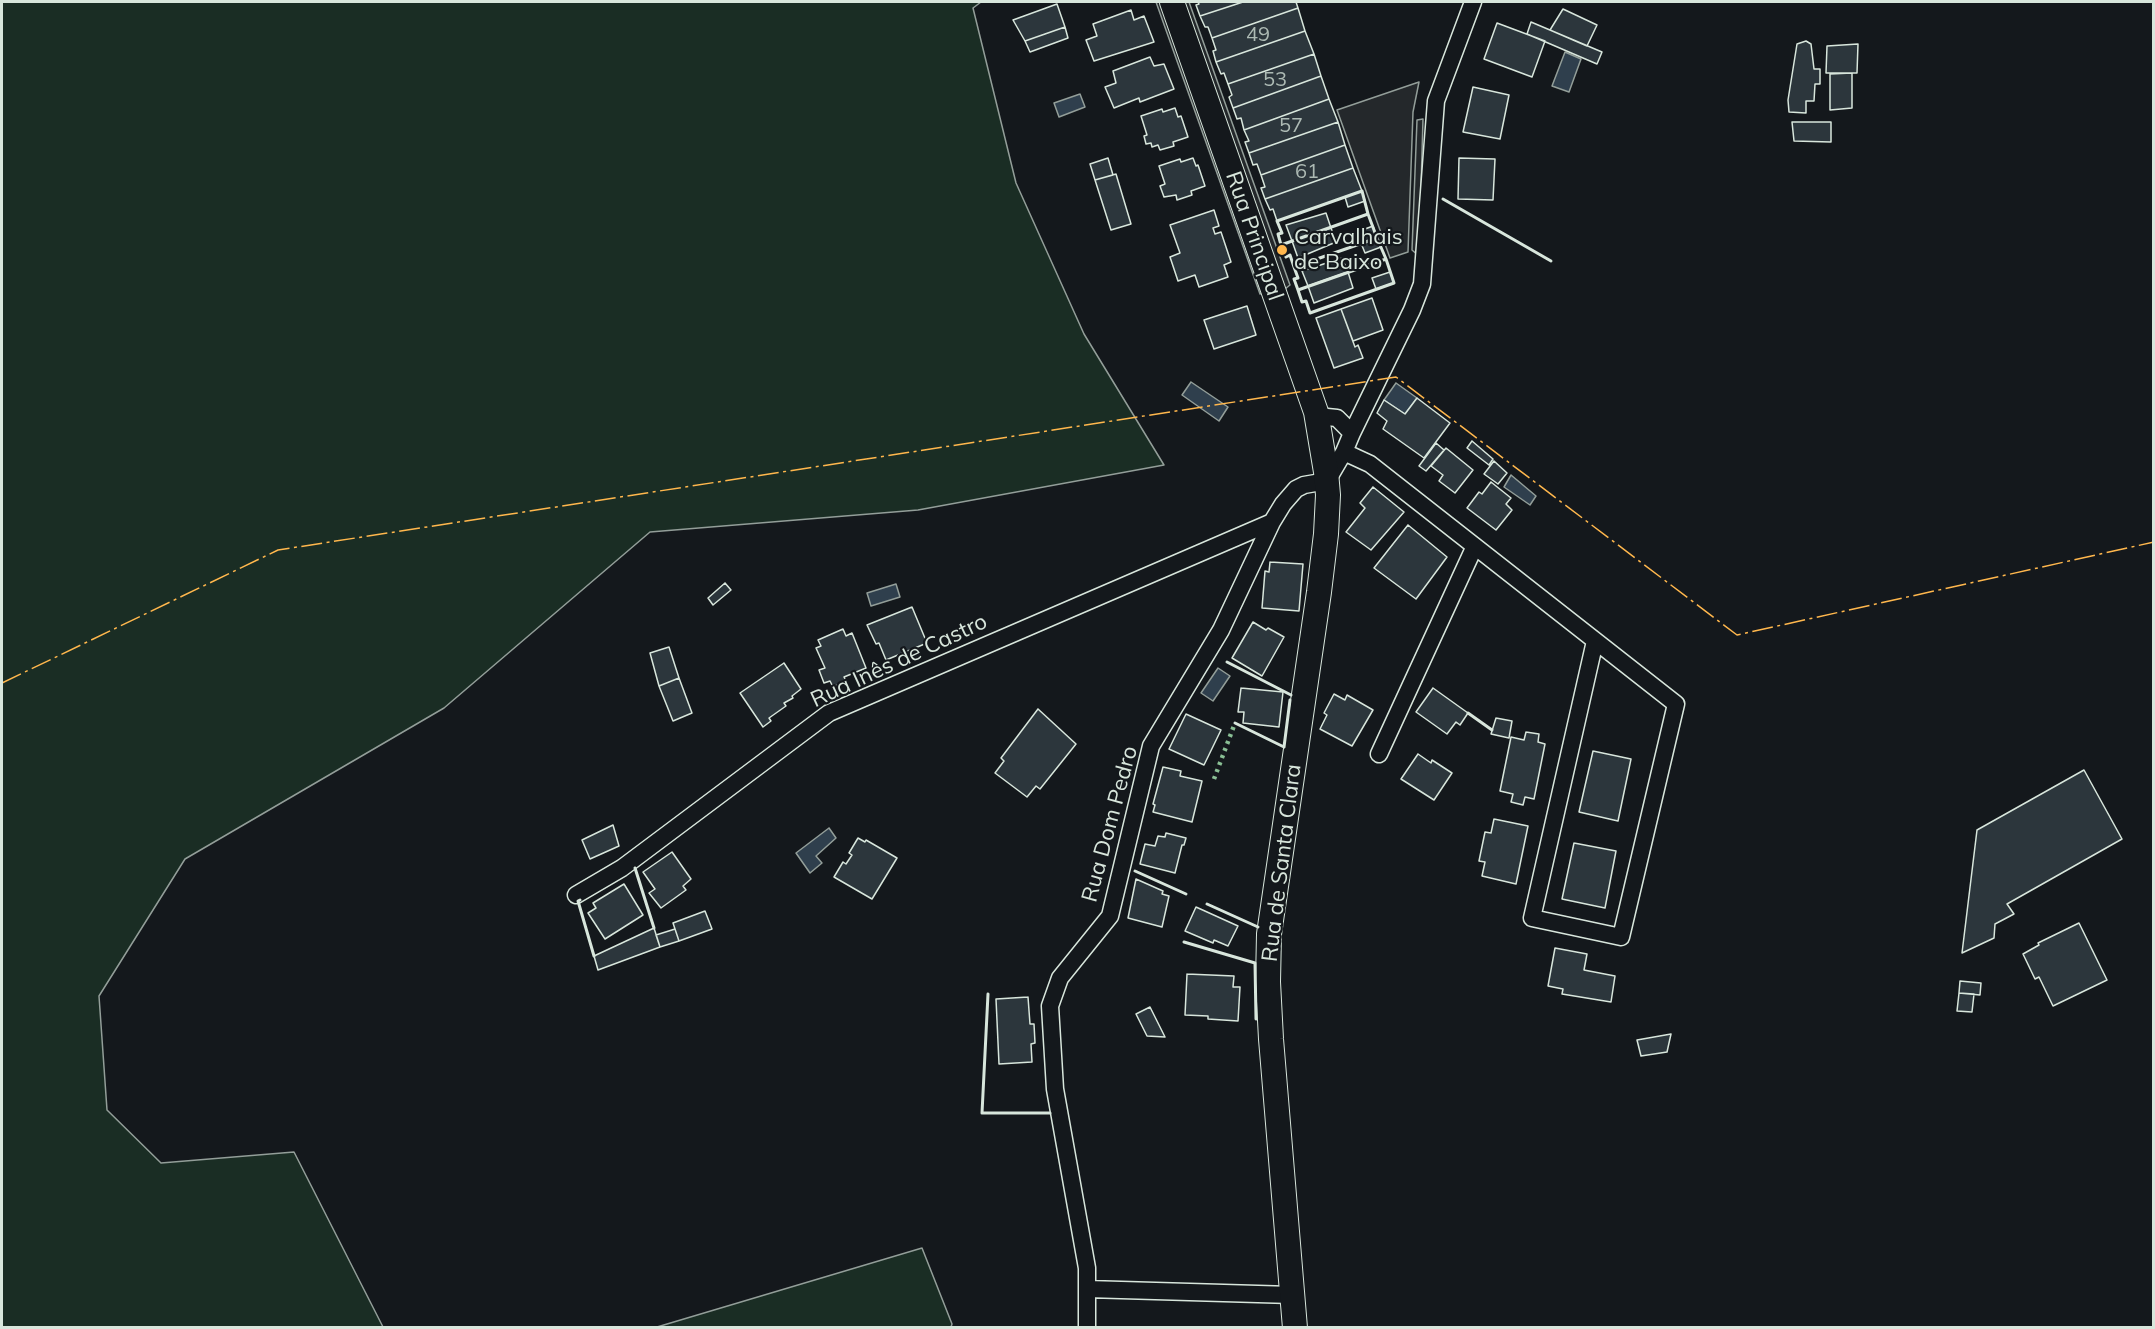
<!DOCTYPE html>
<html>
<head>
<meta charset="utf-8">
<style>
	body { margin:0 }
	#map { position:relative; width:2155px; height:1329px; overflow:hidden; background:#14181c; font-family:Mulish,sans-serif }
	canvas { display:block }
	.frame { position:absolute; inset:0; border:3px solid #d8e6dc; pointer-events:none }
</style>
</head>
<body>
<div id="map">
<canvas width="2155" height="1329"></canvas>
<div class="frame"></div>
</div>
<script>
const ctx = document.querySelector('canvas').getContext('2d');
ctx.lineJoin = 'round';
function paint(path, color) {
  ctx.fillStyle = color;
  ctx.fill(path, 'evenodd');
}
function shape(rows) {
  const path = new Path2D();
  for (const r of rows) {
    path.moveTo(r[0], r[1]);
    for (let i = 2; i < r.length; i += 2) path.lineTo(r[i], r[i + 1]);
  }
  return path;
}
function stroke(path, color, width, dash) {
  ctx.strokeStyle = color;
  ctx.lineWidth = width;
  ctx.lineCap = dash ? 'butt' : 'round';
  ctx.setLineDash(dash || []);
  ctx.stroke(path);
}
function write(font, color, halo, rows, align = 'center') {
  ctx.font = font + ' Mulish,sans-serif';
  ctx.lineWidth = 4.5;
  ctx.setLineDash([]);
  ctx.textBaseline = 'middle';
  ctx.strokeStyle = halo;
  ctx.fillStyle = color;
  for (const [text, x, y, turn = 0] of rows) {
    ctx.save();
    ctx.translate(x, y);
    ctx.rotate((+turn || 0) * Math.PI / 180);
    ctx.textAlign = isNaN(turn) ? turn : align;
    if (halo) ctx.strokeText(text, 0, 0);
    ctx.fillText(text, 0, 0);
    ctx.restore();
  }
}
const green = shape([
	[2,2,981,2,973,8,1016,183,1084,334,1164,465,918,510,650,532,444,708,185,859,99,996,107,1110,161,1163,294,1152,383,1327,2,1327,2,2],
	[922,1248,952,1324,951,1327,657,1327,922,1248]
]);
paint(green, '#1a2d24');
stroke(green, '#939e99', 1.5);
const parking = shape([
	[1156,2,1163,2,1267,292,1260,294,1156,2],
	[1183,2,1189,2,1290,285,1285,289,1183,2],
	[1419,82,1413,112,1408,252,1390,258,1337,110,1419,82],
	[1423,119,1419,256,1412,250,1417,120,1423,119]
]);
paint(parking, '#24282b');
stroke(parking, '#939e99', 1.5);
const water = shape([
	[1565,52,1581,59,1569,92,1552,86,1565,52],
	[1080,94,1085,107,1059,117,1054,103,1080,94],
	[1191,382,1228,407,1219,421,1182,395,1191,382],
	[1396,383,1417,398,1405,414,1384,400,1396,383],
	[1511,475,1536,496,1530,505,1504,487,1511,475],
	[896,584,900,597,871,606,867,593,896,584],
	[1218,668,1230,676,1213,701,1201,693,1218,668],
	[829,828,836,838,816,856,822,863,810,873,796,853,829,828]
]);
paint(water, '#2f3f4d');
stroke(water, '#939e99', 1.5);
const building = shape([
	[1198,2,1243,2,1200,16,1196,5,1199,4,1198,2],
	[1243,2,1296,2,1298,8,1212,38,1208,27,1205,27,1200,16,1243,2],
	[1057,4,1065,27,1025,41,1013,20,1057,4],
	[1298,8,1305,31,1216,62,1213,51,1216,50,1212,38,1298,8],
	[1563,9,1597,25,1587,46,1550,30,1563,9],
	[1131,10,1134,20,1144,16,1154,42,1094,61,1086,40,1097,36,1093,24,1131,10],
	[1531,22,1602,52,1597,64,1527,34,1531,22],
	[1497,23,1545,41,1532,77,1484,59,1497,23],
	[1065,27,1068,38,1030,52,1025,41,1065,27],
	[1305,31,1314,54,1228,84,1224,73,1221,74,1216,62,1305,31],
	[1806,41,1811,44,1814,69,1820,69,1820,84,1815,84,1814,101,1806,101,1806,113,1789,112,1788,100,1797,44,1806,41],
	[1858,44,1857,73,1826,73,1827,46,1858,44],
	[1314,54,1321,76,1233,108,1229,97,1232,95,1228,84,1314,54],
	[1150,57,1154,66,1164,64,1174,89,1140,102,1139,98,1114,108,1105,87,1116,83,1113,71,1150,57],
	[1852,73,1852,108,1830,110,1830,74,1852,73],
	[1321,76,1329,99,1244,130,1241,118,1237,119,1233,108,1321,76],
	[1473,87,1509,95,1500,139,1463,132,1473,87],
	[1329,99,1338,122,1249,153,1245,142,1249,141,1244,130,1329,99],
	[1175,108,1178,117,1181,116,1188,137,1173,142,1174,146,1160,150,1158,145,1152,147,1151,143,1146,144,1144,136,1147,135,1141,116,1162,109,1163,112,1175,108],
	[1338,122,1345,145,1261,175,1257,164,1253,165,1249,153,1338,122],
	[1792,122,1831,122,1831,142,1794,141,1792,122],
	[1345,145,1353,168,1265,199,1261,188,1265,187,1261,175,1345,145],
	[1108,158,1113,175,1095,180,1090,164,1108,158],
	[1193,158,1196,166,1198,165,1205,186,1191,191,1192,195,1177,200,1176,195,1164,197,1160,186,1165,184,1159,166,1180,159,1181,162,1193,158],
	[1459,158,1495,159,1493,200,1458,199,1459,158],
	[1353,168,1362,191,1277,221,1273,209,1270,210,1265,199,1353,168],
	[1116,174,1131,224,1111,230,1095,180,1116,174],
	[1362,191,1365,201,1348,207,1345,197,1362,191],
	[1214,210,1219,226,1213,228,1215,234,1221,232,1231,262,1224,265,1228,277,1199,287,1195,275,1178,281,1170,257,1180,253,1170,225,1214,210],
	[1326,213,1331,228,1292,241,1286,225,1326,213],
	[1373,226,1377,238,1361,243,1357,232,1373,226],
	[1331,228,1336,242,1298,258,1292,241,1331,228],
	[1377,238,1381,247,1365,253,1361,243,1377,238],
	[1342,258,1348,272,1308,286,1302,271,1342,258],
	[1348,272,1353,288,1314,303,1308,286,1348,272],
	[1390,272,1394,283,1376,289,1372,278,1390,272],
	[1372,298,1383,330,1353,341,1341,309,1372,298],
	[1247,306,1256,335,1214,349,1204,320,1247,306],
	[1341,309,1355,347,1358,345,1363,358,1334,368,1316,318,1341,309],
	[1417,398,1450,423,1424,458,1383,429,1387,421,1377,413,1384,400,1405,414,1417,398],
	[1472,441,1493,459,1489,465,1467,448,1472,441],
	[1436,443,1444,450,1426,471,1419,466,1436,443],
	[1446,448,1473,470,1455,493,1439,481,1443,475,1431,466,1446,448],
	[1494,461,1507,473,1498,484,1484,474,1494,461],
	[1491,482,1511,498,1506,504,1512,510,1496,530,1467,508,1479,492,1482,494,1491,482],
	[1373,487,1404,512,1371,550,1346,532,1365,508,1360,503,1373,487],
	[1408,525,1447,557,1416,599,1374,568,1408,525],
	[1270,562,1303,564,1299,611,1262,608,1265,571,1269,572,1270,562],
	[725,583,731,590,713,605,708,598,725,583],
	[912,607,927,643,886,660,879,643,876,644,867,625,912,607],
	[1253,622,1266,630,1268,628,1284,637,1262,676,1232,658,1253,622],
	[843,629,846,636,852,633,866,668,844,677,846,681,833,687,830,681,824,683,819,670,825,668,816,648,821,646,818,640,843,629],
	[669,647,679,678,659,686,650,653,669,647],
	[784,663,801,689,792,696,793,698,784,703,786,706,769,718,771,721,763,727,740,693,784,663],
	[679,678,692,713,673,721,659,686,679,678],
	[1241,688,1283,692,1279,727,1243,723,1244,712,1238,712,1241,688],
	[1433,688,1468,713,1460,725,1456,722,1447,734,1416,712,1433,688],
	[1334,694,1345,700,1347,695,1373,710,1352,746,1320,729,1327,715,1324,713,1334,694],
	[1038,709,1076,744,1040,789,1036,786,1027,797,995,773,1004,761,1001,758,1038,709],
	[1186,714,1221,730,1204,765,1169,749,1186,714],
	[1496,718,1512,721,1509,738,1491,734,1496,718],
	[1526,732,1539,734,1538,742,1545,744,1534,799,1525,797,1523,805,1511,802,1513,794,1500,791,1511,737,1524,740,1526,732],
	[1593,751,1631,759,1618,821,1579,812,1593,751],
	[1418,754,1431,763,1432,760,1452,773,1434,800,1401,779,1418,754],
	[1163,767,1181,771,1180,776,1202,781,1192,822,1153,812,1155,805,1153,804,1163,767],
	[2084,770,2122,839,2007,904,2014,914,1995,924,1994,938,1962,953,1977,830,2084,770],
	[1494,819,1528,826,1516,884,1482,876,1485,862,1479,861,1485,832,1491,833,1494,819],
	[613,825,619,846,590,859,582,840,613,825],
	[1166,833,1186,838,1184,845,1182,845,1175,873,1140,864,1145,844,1155,846,1158,836,1165,837,1166,833],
	[858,838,865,842,866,840,897,858,872,899,834,877,843,862,846,864,852,855,849,853,858,838],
	[1574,843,1616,851,1605,908,1562,899,1574,843],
	[672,852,691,879,683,886,686,890,661,908,649,893,655,889,643,872,672,852],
	[1136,879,1163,891,1162,894,1169,896,1162,927,1128,918,1136,879],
	[624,884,643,915,605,939,588,913,596,908,593,903,624,884],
	[1196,907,1238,926,1228,946,1214,940,1213,943,1185,931,1196,907],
	[705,911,712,929,679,941,673,923,705,911],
	[2079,923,2107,980,2053,1006,2039,977,2035,979,2023,954,2039,945,2038,943,2079,923],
	[654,928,660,947,598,970,594,956,654,928],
	[675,929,679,941,660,947,656,935,675,929],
	[1555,948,1587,954,1584,970,1615,976,1611,1002,1562,994,1563,989,1548,986,1555,948],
	[1187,974,1234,976,1233,987,1240,987,1238,1021,1208,1019,1208,1016,1185,1015,1187,974],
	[1960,981,1981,983,1980,995,1959,993,1960,981],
	[1959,993,1974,994,1972,1012,1957,1011,1959,993],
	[1028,997,1030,1024,1034,1024,1035,1043,1031,1044,1032,1062,999,1064,996,999,1028,997],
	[1150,1007,1165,1037,1147,1036,1136,1014,1150,1007],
	[1671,1034,1667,1052,1641,1056,1637,1040,1671,1034]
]);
paint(building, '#2c363c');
stroke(building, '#d8e6dc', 1.5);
const street = shape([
	[1352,433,1412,310,1422,284,1436,101,1473,2],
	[1344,452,1370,464,1676,704,1621,937,1532,918,1595,641],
	[1379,754,1474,548],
	[576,895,622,868,829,713,1272,522],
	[1087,1289,1292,1295],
	[1087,1328,1087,1268,1055,1089,1050,1006,1060,978,1110,916,1151,746,1221,630,1272,522,1283,504,1296,489,1304,485,1327,481,1344,452,1352,433,1337,418,1317,416]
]);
const secondary = shape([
	[1172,2,1316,412,1326,472,1328,495,1326,534,1319,592,1269,934,1268,982,1271,1039,1295,1328]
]);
stroke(street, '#d8e6dc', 19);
stroke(secondary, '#d8e6dc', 26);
stroke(street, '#14181c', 16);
stroke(secondary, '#14181c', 24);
stroke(shape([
	[1214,779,1235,723]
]), '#8ac095', 4.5, [3, 4.5]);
stroke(shape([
	[1362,191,1368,214,1281,245,1278,234,1282,233,1277,221,1362,191],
	[1443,199,1551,261],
	[1368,214,1377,238,1294,267,1290,255,1286,257,1281,245,1368,214],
	[1377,238,1386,259,1298,290,1294,279,1298,278,1294,267,1377,238],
	[1386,259,1394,283,1310,313,1306,301,1302,302,1298,290,1386,259],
	[1227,662,1291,695],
	[1468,713,1492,730],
	[1235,723,1284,747,1290,700],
	[635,868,654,928],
	[1135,871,1186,894],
	[580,900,578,901,594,956],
	[1207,904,1258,927],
	[1184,942,1255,963,1256,1019],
	[988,994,982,1113,1050,1113]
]), '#d8e6dc', 3);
stroke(shape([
	[2,683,278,550,1396,377,1737,635,2154,542]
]), '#ffb74d', 1.5, [21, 4.5, 3, 4.5]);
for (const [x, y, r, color] of [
	[1282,250,6,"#ffb74d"]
]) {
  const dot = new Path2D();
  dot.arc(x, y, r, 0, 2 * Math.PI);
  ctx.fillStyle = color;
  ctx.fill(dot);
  stroke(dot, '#14181c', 2);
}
write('20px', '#adbab4', null, [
	["49",1258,35],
	["53",1275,80],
	["57",1291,126],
	["61",1307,172]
]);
write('22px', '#d8e6dc', '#14181c', [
	["Rua Principal",1254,236,71],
	["Rua Inês de Castro",899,661,-25],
	["Rua Dom Pedro",1110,824,-75],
	["Rua de Santa Clara",1282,863,-83]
]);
write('22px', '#d8e6dc', '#14181c', [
	["Carvalhais",1294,237],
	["de Baixo",1294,262]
], 'left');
</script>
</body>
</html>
